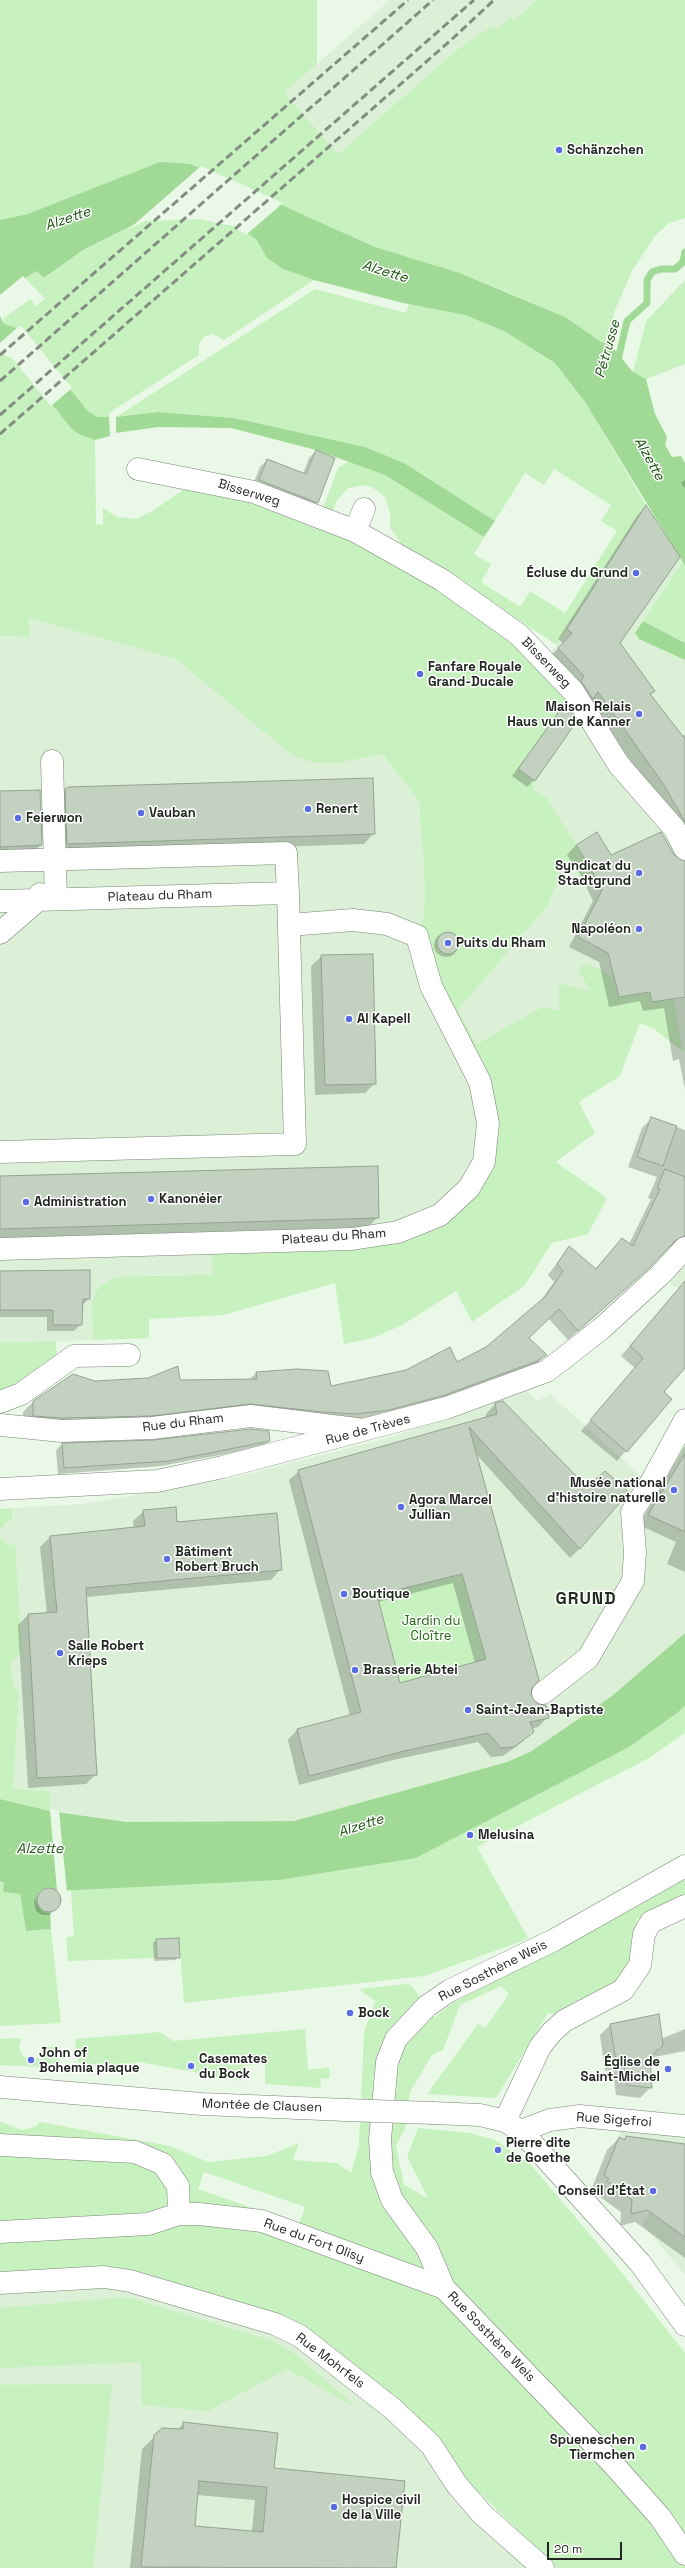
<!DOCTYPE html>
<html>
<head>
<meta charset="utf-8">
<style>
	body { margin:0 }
	#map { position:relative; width:685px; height:2568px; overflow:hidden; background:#eaf9e7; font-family:"Space Grotesk",sans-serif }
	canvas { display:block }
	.scale { position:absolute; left:547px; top:2542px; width:75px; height:18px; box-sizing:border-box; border:2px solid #212720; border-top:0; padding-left:5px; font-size:12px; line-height:14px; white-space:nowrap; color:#212720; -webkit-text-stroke:3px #fff; paint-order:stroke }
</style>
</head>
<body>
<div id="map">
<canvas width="685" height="2568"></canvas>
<div class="scale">20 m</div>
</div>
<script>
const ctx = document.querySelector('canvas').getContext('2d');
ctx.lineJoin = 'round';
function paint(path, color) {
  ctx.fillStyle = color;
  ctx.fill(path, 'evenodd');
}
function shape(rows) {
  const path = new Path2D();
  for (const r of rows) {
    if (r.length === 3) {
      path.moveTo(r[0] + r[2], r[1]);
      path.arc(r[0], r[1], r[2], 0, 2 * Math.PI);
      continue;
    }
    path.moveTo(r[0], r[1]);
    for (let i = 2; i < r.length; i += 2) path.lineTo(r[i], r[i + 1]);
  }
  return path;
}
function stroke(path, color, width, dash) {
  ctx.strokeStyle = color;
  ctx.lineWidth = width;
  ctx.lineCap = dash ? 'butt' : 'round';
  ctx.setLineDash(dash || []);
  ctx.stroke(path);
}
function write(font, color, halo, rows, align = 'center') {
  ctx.font = font + ' "Space Grotesk",sans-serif';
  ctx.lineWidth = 3;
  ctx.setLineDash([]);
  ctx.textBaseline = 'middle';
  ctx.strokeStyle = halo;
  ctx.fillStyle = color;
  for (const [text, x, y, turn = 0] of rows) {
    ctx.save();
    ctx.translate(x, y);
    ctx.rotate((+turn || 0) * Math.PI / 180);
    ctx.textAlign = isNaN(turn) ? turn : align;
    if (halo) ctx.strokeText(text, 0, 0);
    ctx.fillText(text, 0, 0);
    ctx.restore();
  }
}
paint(shape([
	[390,0,536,0,514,21,497,29,492,26,458,49,338,154,0,343],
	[646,505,682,562,635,633,685,660,685,1051,683,1052,674,999,652,1002,650,992,619,997,591,991,559,1011,542,1007,475,1044,458,1010,548,905,566,863,602,889,589,865,546,797,532,788,518,769,570,696,546,661],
	[29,618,176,659,225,698,338,763,383,754,419,801,425,886,424,914,417,936,488,1123,469,1188,398,1232,210,1244,213,1274,153,1275,92,1303,93,1340,0,1343,0,636,30,637],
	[685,1248,685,1294,660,1275],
	[526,1390,538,1401,550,1394,650,1484,685,1420,685,1633,612,1696,530,1752,507,1762,294,1821,127,1822,50,1811,50,1791,13,1789,19,1693,13,1686,11,1661,15,1546,7,1545,0,1537,1,1527,12,1521,12,1508,81,1504,229,1479,387,1438,488,1405],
	[625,2119,685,2126,685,2275,643,2224,650,2212,645,2208,638,2212,634,2210,633,2201,607,2181,609,2179,604,2175],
	[104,2277,275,2324,393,2409,543,2568,0,2568,0,2283]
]), '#dbf0d7');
paint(shape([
	[0,0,317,0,317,64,284,93,338,154,458,49,492,26,497,29,511,17,514,21,536,0,685,0,685,218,669,223,655,236,632,271,615,310,609,343,603,343,565,317,503,290,460,273,375,247,191,164,28,214,0,220],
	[199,217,232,224,256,239,267,258,283,269,314,280,224,340,213,334,204,337,199,344,199,355,109,413,109,417,97,417,88,411,21,329,4,324,3,319,30,299,36,306,45,299,25,278,37,271,45,278,83,250,145,219],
	[685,280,685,364,646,379,633,372,646,321],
	[315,289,406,313,409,304,465,315,506,332,555,362,585,402,646,505,557,645,401,544,390,527,390,513,385,497,372,487,364,485,348,488,337,500,332,513,322,510,338,468,349,461,385,475,484,537,474,554,491,564,481,582,520,607,530,591,565,613,617,531,601,521,611,505,554,469,544,485,525,473,495,521,404,463,365,447,234,418,158,412,116,417],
	[0,351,14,356,79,434,95,440,96,524,103,525,103,508,117,517,136,519,151,512,183,490,199,491,250,503,351,541,437,588,514,641,570,696,519,769,535,781,532,788,546,797,589,865,602,890,565,864,548,905,458,1010,476,1044,542,1007,559,1011,559,984,591,991,578,970,586,963,614,977,619,997,650,992,652,1002,674,999,683,1052,654,1029,640,1023,620,1076,579,1102,595,1133,556,1162,607,1198,588,1234,552,1243,524,1286,472,1322,456,1291,402,1325,373,1338,344,1344,335,1283,224,1315,149,1319,149,1338,93,1340,92,1303,97,1290,106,1282,118,1277,213,1274,210,1244,398,1232,469,1188,488,1123,417,936,424,914,425,886,419,801,383,754,338,763,315,763,292,755,176,659,29,618,30,637,0,636],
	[682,562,685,566,685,643,643,621],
	[56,1341,57,1369,0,1402,0,1343],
	[12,1508,12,1521,6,1523,0,1530,0,1509],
	[0,1537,7,1545,15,1545,22,1653,11,1661,13,1686,19,1693,13,1789,50,1791,50,1811,0,1799],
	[462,1574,486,1659,400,1683,377,1595],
	[685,1706,685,1733,649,1758,477,1847,528,1938,520,1942,424,1976,184,2003,179,1938,156,1939,157,1958,68,1961,66,1937,74,1936,71,1890,280,1880,416,1858,629,1747],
	[685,1877,685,1897,637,1919,631,1963,617,1985,559,2015,548,2013,496,2098,427,2094,478,2024,485,2028,509,1994,501,1986,460,2005,443,2050,432,2055,410,2092,405,2129,396,2145,404,2185,428,2198,407,2157,418,2128,470,2133,495,2140,531,2165,619,2269,685,2353,685,2568,556,2568,431,2445,300,2336,130,2281,0,2283,0,2121,21,2130,35,2127,40,2122,170,2146,208,2162,267,2156,299,2143,293,2160,337,2163,351,2173,359,2144,364,2033,375,2001,359,1989,407,1984,412,1986,434,2017,456,2001],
	[204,2172,305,2207,299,2224,198,2189],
	[0,1881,20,1894,26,1931,51,1929,61,2023,0,2026],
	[305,2029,308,2070,329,2067,330,2078,320,2079,321,2088,265,2084,265,2063,247,2066,247,2073,241,2073,242,2081,139,2062,134,2063,131,2068,78,2063,75,2039,160,2032,173,2041],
	[21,2038,19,2048,23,2057,42,2059,46,2047,59,2046,60,2062,39,2067,0,2065,0,2039],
	[127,2297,270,2340,290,2350,358,2408,287,2369,208,2411,142,2405,141,2362,0,2368,0,2308],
	[112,2384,93,2568,0,2568,0,2385]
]), '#c7f1bf');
paint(shape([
	[160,162,191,164,375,247,460,273,565,317,603,343,609,343,633,372,646,379,655,414,667,437,665,445,672,457,681,456,685,463,685,566,585,402,555,363,506,332,465,315,403,303,314,280,283,269,267,258,256,239,232,224,199,217,145,219,83,250,44,278,37,271,25,278,23,276,0,295,0,220,28,214],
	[0,316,4,324,21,329,88,411,97,417,109,417,110,436,95,440,79,434,71,428,14,356,0,351],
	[158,412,234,418,365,447,404,463,495,521,484,537,385,475,316,450,231,428,158,427,116,433,116,417],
	[643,621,685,643,685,660,639,639,635,633],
	[685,1633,685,1706,677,1713,629,1747,416,1858,280,1880,57,1891,46,1888,40,1891,36,1901,42,1911,50,1913,51,1929,26,1931,20,1894,3,1892,4,1883,0,1881,0,1799,50,1811,127,1822,294,1821,507,1762,530,1752,612,1696]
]), '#a1da96');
paint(shape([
	[201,166,283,203,246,235,232,226,199,219,145,221,129,229],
	[19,326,22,327,72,388,51,406,12,358,0,353,0,343],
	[50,1809,59,1811,67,1892,57,1891]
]), '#eaf9e7');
paint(shape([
	[316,451,334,458,317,503,310,510,252,487,260,467,267,460,303,474,309,458],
	[685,480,685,488,681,483],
	[646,506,619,643,654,691,650,695,681,736,685,735,685,853,655,795,589,702,549,658,563,643,558,639,637,516],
	[565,704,534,780,527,787,512,776],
	[66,790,374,833,364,844,57,854,56,800],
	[0,792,41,845,28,857,0,858],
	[661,834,678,861,685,861,685,1089,679,1059,673,1061,664,1008,643,1011,640,1001,609,1007,599,962,569,947,593,901,580,874,567,855,576,845,611,856],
	[446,945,12],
	[322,956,375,1083,365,1093,315,1095,311,966],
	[652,1118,685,1130,685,1251,677,1245,666,1248,640,1276,568,1340,548,1318,528,1338,545,1355,536,1365,432,1405,344,1423,23,1425,23,1412,33,1402,95,1382,249,1380,256,1373,330,1387,457,1363,486,1348,539,1303,554,1282,548,1275,569,1247,595,1269,622,1239,629,1244,651,1199,648,1198,657,1177,628,1167,642,1128],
	[0,1177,378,1217,368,1227,0,1238],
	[0,1272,89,1299,82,1305,81,1324,74,1331,47,1331,47,1317,0,1317],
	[685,1281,685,1367,663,1392,626,1451,617,1461,581,1431,635,1368,621,1356],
	[495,1404,580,1548,570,1558,476,1454,531,1687,530,1695,548,1717,538,1727,531,1729,532,1732,522,1742,503,1756,491,1757,478,1742,393,1760,299,1785,288,1740,297,1730,350,1716,289,1480,299,1471,486,1418,486,1414],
	[453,1583,475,1663,399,1684,378,1602],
	[269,1441,263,1447,161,1466,58,1474,56,1450,62,1444],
	[685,1446,685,1572,667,1564,676,1542,639,1525],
	[144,1511,281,1569,271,1580,86,1597,96,1774,86,1784,28,1788,18,1625,28,1615,47,1614,40,1547,50,1537,134,1528,133,1521],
	[54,1889,59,1895,60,1902,50,1915,42,1915,36,1911,34,1901,43,1890],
	[156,1940,179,1957,175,1960,154,1961,153,1943],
	[610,2025,661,2039,685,2029,685,2051,649,2058,651,2087,640,2098,616,2095,613,2070,605,2071,600,2035],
	[626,2137,685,2145,685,2258,635,2222,620,2226,621,2212,596,2194,598,2191,592,2188,607,2150,619,2138,623,2140],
	[184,2423,273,2469,404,2482,395,2568,130,2568,142,2449,155,2436,177,2430],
	[197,2495,255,2500,252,2532,194,2527]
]), '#0003');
stroke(shape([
	[617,364,627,321,647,303,647,280,652,272,661,269,675,269,683,262,685,252]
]), '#a1da96', 7);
const building = shape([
	[316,450,335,458,318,503,259,480,267,459,306,474,316,450],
	[646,505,680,557,620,643,655,691,650,694,685,739,685,822,664,785,598,692,593,699,581,681,584,676,558,648,572,633,567,629,646,505],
	[565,703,577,721,535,781,518,769,565,703],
	[373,778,375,834,67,844,65,789,68,787,373,778],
	[40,790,42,845,0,847,0,791,40,790],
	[597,832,611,855,661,832,674,855,685,861,685,997,652,1002,650,992,619,997,608,953,578,937,602,890,589,865,576,845,597,832],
	[448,943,11],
	[373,954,376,1084,325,1085,321,955,373,954],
	[651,1117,677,1126,663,1166,637,1157,651,1117],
	[378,1166,379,1218,0,1229,0,1176,378,1166],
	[665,1169,685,1177,685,1236,676,1240,651,1266,578,1331,559,1309,529,1338,547,1355,537,1361,442,1396,389,1410,355,1414,323,1412,250,1404,151,1416,62,1418,33,1416,33,1401,73,1374,95,1381,148,1378,178,1366,180,1380,257,1379,256,1372,297,1369,328,1371,331,1386,406,1370,450,1347,457,1362,486,1347,546,1296,563,1271,557,1264,569,1246,596,1269,622,1238,633,1246,660,1189,657,1188,665,1169],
	[90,1270,90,1299,83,1299,82,1325,53,1325,53,1310,0,1310,0,1271,90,1270],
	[685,1281,685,1368,664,1392,672,1399,627,1452,590,1420,643,1358,630,1346,685,1281],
	[503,1401,587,1487,605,1471,629,1492,580,1549,469,1427,539,1680,532,1688,531,1695,538,1704,546,1705,549,1718,530,1722,534,1732,514,1747,501,1748,488,1733,404,1751,309,1776,297,1729,361,1712,298,1470,497,1414,495,1403,503,1401],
	[462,1574,486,1659,400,1683,377,1595,462,1574],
	[251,1429,269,1431,270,1441,169,1461,64,1468,62,1443,153,1440,251,1429],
	[685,1454,685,1532,648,1515,685,1454],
	[176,1507,177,1522,277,1513,282,1570,86,1588,97,1775,37,1778,28,1614,57,1612,50,1536,145,1526,143,1510,176,1507],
	[49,1900,12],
	[179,1938,180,1958,157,1958,156,1939,179,1938],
	[659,2014,663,2045,650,2057,652,2088,627,2085,623,2060,616,2061,610,2024,659,2014],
	[626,2136,685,2144,685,2237,647,2210,631,2214,632,2200,607,2181,609,2179,604,2175,619,2137,625,2140,626,2136],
	[183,2422,278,2433,274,2468,405,2481,396,2568,141,2567,154,2435,162,2428,183,2429,183,2422],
	[199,2481,267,2487,263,2532,195,2526,199,2481]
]);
paint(building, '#c3d2c0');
stroke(building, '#95a392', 1);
const minor = shape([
	[138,469,254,492,355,531,442,580,518,634,573,691,619,765,674,828,685,849],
	[355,531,364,509],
	[52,761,56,899],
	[0,861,286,853,288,893],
	[0,901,288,893,295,1144,0,1152],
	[0,933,38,900,40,894],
	[0,1249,352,1239,398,1232,440,1215,469,1188,484,1162,488,1123,480,1082,431,986,417,936,387,924,353,920,289,925],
	[0,1402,21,1394,74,1356,129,1355],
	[0,1425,62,1431,152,1428,251,1416,357,1429],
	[0,1489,157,1481,223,1467,446,1408,547,1371,601,1329,660,1275,685,1248],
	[543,1693,588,1658,633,1581,635,1553,632,1512,650,1484,685,1420],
	[685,1866,554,1940,449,1991,427,2006,396,2039,387,2062,380,2139,382,2172,392,2200,427,2248,444,2288,613,2464,660,2517,685,2554],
	[505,2121,540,2047,552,2032,564,2021,623,1990,640,1965,644,1934,651,1922,685,1906],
	[521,2131,550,2120,580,2116,685,2126],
	[0,2145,135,2152,163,2164,178,2186,179,2214],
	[0,2232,148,2224,179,2214,199,2214,262,2221,444,2288],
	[0,2283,104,2277,130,2281,275,2324,300,2336,393,2409,431,2445,457,2485,482,2514,543,2568]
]);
const major = shape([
	[0,2087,202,2104,346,2110],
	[433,2113,480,2115,505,2121,521,2131,640,2263,685,2325]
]);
stroke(minor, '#778574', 23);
stroke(major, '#778574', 23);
stroke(minor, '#fff', 22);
stroke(major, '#fff', 22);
stroke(shape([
	[0,355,408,0],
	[0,381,433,0],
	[0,415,474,0],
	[0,434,450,41,494,0]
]), '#838d81', 3, [8, 4]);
const majorBridge = shape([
	[346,2110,433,2113]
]);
stroke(majorBridge, '#778574', 23, []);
stroke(majorBridge, '#fff', 22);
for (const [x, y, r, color] of [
	[559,150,4,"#596ce3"],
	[636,573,4,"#596ce3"],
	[420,674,4,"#596ce3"],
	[639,714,4,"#596ce3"],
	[308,809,4,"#596ce3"],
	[141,813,4,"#596ce3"],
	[18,818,4,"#596ce3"],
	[639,873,4,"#596ce3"],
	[639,929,4,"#596ce3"],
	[448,943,4,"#596ce3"],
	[349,1019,4,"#596ce3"],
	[151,1199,4,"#596ce3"],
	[26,1202,4,"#596ce3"],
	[674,1490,4,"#596ce3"],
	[401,1507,4,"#596ce3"],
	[167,1559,4,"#596ce3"],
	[344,1594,4,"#596ce3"],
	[60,1653,4,"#596ce3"],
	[355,1670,4,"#596ce3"],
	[468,1710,4,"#596ce3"],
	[470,1835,4,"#596ce3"],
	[350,2013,4,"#596ce3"],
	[31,2060,4,"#596ce3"],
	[191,2066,4,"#596ce3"],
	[668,2069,4,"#596ce3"],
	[498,2150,4,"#596ce3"],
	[653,2191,4,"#596ce3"],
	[643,2447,4,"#596ce3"],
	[334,2507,4,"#596ce3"]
]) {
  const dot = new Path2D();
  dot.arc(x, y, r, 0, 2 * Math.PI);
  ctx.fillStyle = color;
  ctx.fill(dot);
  stroke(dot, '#fff', 1.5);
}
write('bold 13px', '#212720', '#fff', [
	["Schänzchen",567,150],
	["Écluse du Grund",628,573,"right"],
	["Fanfare Royale",428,667],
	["Grand-Ducale",428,682],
	["Maison Relais",631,707,"right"],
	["Haus vun de Kanner",631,722,"right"],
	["Renert",316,809],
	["Vauban",149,813],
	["Feierwon",26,818],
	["Syndicat du",631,866,"right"],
	["Stadtgrund",631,881,"right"],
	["Napoléon",631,929,"right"],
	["Puits du Rham",456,943],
	["Al Kapell",357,1019],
	["Kanonéier",159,1199],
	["Administration",34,1202],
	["Musée national",666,1483,"right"],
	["d'histoire naturelle",666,1498,"right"],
	["Agora Marcel",409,1500],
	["Jullian",409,1515],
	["Bâtiment",175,1552],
	["Robert Bruch",175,1567],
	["Boutique",352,1594],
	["Salle Robert",68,1646],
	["Krieps",68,1661],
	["Brasserie Abtei",363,1670],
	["Saint-Jean-Baptiste",476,1710],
	["Melusina",478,1835],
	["Bock",358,2013],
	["John of",39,2053],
	["Bohemia plaque",39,2068],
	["Casemates",199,2059],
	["du Bock",199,2074],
	["Église de",660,2062,"right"],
	["Saint-Michel",660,2077,"right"],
	["Pierre dite",506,2143],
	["de Goethe",506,2158],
	["Conseil d'État",645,2191,"right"],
	["Spueneschen",635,2440,"right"],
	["Tiermchen",635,2455,"right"],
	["Hospice civil",342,2500],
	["de la Ville",342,2515]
], 'left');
write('13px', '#212720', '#fff', [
	["Bisserweg",249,493,17],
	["Bisserweg",546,663,46],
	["Plateau du Rham",160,896,-2],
	["Plateau du Rham",334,1237,-4],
	["Rue du Rham",183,1423,-7],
	["Rue de Trèves",368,1430,-15],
	["Rue Sosthène Weis",493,1971,-27],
	["Montée de Clausen",262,2106,2],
	["Rue Sigefroi",614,2120,4],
	["Rue du Fort Olisy",314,2241,20],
	["Rue Sosthène Weis",491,2337,46],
	["Rue Mohrfels",330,2361,37]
]);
write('13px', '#1e670b', '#fff', [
	["Jardin du",431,1621],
	["Cloître",431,1636]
]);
write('italic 14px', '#1c5210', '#fff', [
	["Alzette",68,219,-19],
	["Alzette",385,272,17],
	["Pétrusse",608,349,-74],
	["Alzette",649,459,61],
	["Alzette",361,1826,-18],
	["Alzette",40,1849]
]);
ctx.letterSpacing = '1px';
write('bold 17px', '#222d20', '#fff', [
	["GRUND",586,1599]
]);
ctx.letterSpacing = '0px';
</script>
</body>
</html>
